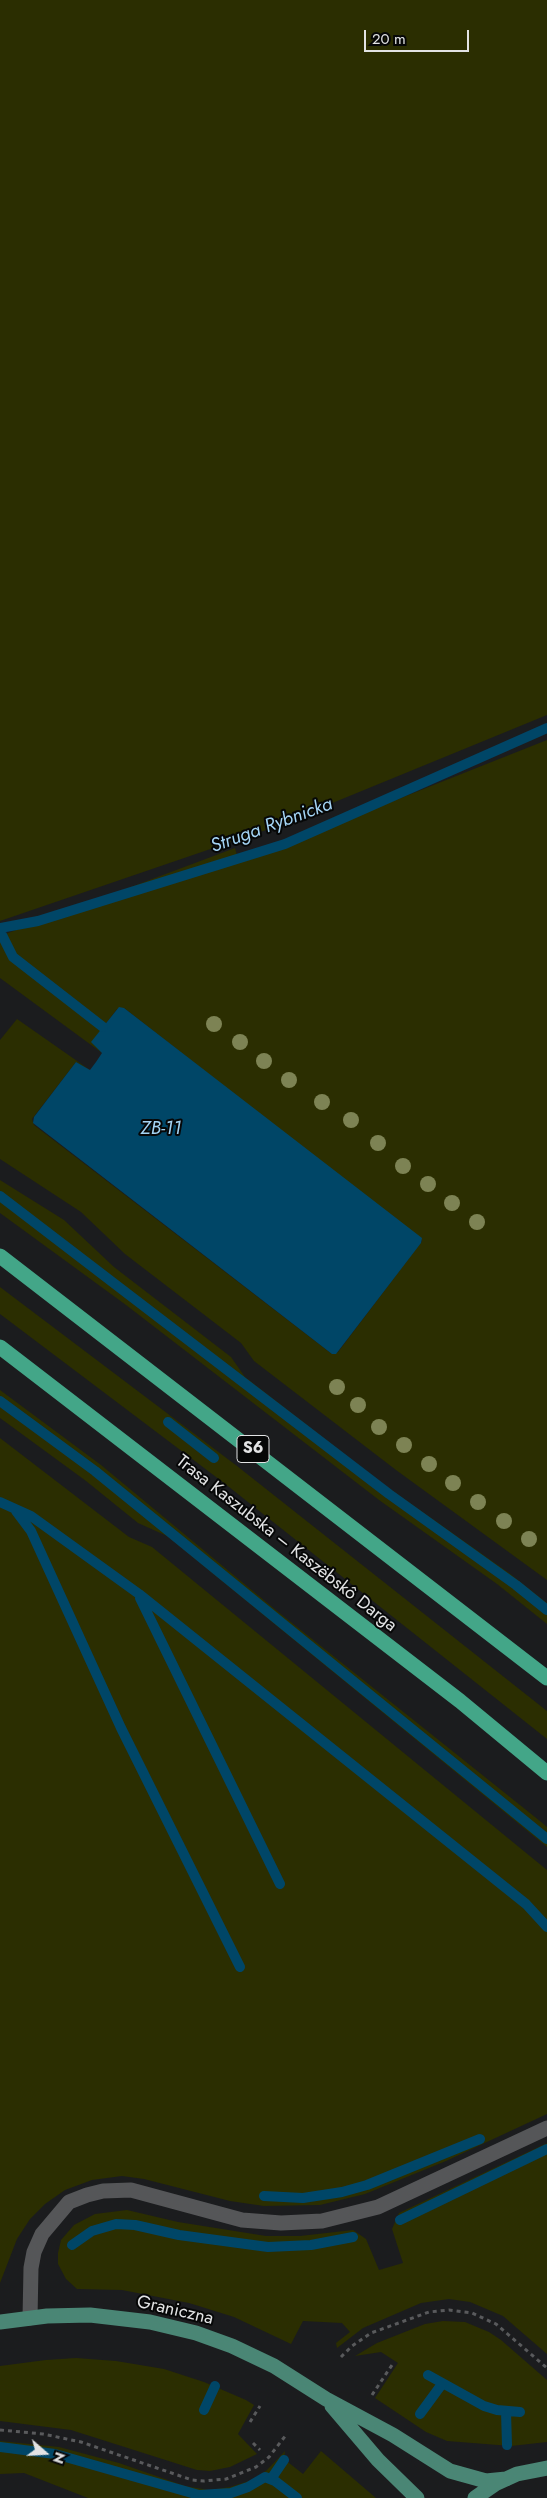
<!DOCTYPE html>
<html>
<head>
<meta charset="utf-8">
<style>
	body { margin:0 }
	#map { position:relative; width:547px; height:2498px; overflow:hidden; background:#1b1c1e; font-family:Jost,sans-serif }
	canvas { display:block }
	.north { position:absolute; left:20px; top:2428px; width:50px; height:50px; -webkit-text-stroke:4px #060707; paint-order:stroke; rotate:109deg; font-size:14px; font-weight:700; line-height:20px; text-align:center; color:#e2e3e4 }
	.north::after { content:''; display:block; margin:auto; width:18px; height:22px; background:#e2e3e4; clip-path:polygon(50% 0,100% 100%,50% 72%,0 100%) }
	.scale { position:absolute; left:364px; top:30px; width:105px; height:22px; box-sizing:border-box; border:2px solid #e2e3e4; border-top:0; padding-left:6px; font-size:15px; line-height:18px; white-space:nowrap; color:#e2e3e4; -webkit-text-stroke:4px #060707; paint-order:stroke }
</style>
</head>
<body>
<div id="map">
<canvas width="547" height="2498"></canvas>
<div class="north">N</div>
<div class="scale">20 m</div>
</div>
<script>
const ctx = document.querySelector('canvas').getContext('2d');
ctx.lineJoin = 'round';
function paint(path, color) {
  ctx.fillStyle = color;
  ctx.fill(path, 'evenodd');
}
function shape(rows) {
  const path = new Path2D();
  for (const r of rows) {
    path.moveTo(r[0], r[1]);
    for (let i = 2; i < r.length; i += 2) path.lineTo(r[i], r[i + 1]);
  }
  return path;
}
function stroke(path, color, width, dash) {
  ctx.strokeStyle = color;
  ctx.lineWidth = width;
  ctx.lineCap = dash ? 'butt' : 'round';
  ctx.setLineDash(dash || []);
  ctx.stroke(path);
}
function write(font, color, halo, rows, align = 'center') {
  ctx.font = font + ' Jost,sans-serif';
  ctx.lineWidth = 4;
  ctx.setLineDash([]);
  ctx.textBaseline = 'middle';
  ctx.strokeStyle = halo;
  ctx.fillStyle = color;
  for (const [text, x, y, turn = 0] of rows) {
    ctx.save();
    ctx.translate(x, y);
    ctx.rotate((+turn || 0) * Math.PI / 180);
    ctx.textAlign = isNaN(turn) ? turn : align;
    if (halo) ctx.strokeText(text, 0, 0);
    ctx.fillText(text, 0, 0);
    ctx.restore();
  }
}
paint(shape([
	[0,0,547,0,547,715,269,829,0,921],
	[547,740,547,1580,396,1470,254,1361,241,1343,125,1254,81,1212,0,1159,0,1040,17,1019,90,1070,76,1062,32,1119,34,1125,332,1354,338,1352,422,1241,124,1008,117,1009,92,1042,102,1053,0,978,0,936,235,848,238,859,285,844],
	[0,1180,64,1220,114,1267,231,1357,245,1377,386,1486,509,1573,547,1603,547,1624,497,1584,379,1500,126,1305,0,1213],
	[0,1287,237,1466,547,1711,547,1739,224,1483,0,1314],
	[0,1390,101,1465,277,1611,540,1821,547,1827,547,1847,167,1536,138,1523,86,1481,0,1418],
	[0,1438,129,1537,152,1547,547,1870,547,2114,446,2161,365,2194,320,2205,264,2206,230,2201,144,2179,122,2176,92,2180,65,2190,45,2204,30,2219,17,2239,0,2283],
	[547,2143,547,2354,503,2316,470,2302,449,2299,421,2303,363,2328,337,2348,336,2343,350,2332,342,2323,303,2321,291,2344,234,2317,189,2303,122,2290,77,2289,66,2279,58,2264,58,2253,61,2240,74,2225,95,2214,127,2210,178,2222,266,2236,300,2236,353,2230,366,2239,379,2270,403,2263,392,2229,399,2213],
	[443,2321,465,2322,489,2332,501,2340,547,2380,547,2442,511,2446,447,2441,426,2432,375,2398,398,2363,381,2352,355,2356,377,2343,425,2324],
	[76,2358,116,2361,164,2369,204,2382,246,2400,254,2405,238,2434,257,2454,230,2467,210,2471,197,2470,71,2430,0,2421,0,2366,46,2360],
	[0,2441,59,2447,119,2463,185,2486,209,2490,230,2487,252,2480,267,2470,285,2451,284,2459,303,2474,321,2451,376,2498,88,2498,24,2473,0,2474]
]), '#2b2e01');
paint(shape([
	[119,1007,124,1008,422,1238,421,1243,336,1354,332,1354,33,1123,34,1117,76,1062,90,1070,96,1062,102,1053,91,1042]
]), '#004667');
stroke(shape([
	[0,928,38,921,285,844,547,728],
	[0,931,13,957,103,1027],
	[0,1196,389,1494,516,1585,547,1610],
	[0,1401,95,1471,547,1839],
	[168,1422,214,1458],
	[0,1502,31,1516,139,1594,526,1904,547,1927],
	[16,1511,31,1531,121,1728,240,1967],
	[140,1598,280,1884],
	[264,2196,303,2198,342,2192,367,2185,480,2139],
	[400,2220,547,2149],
	[72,2245,92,2231,116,2224,135,2225,179,2235,268,2247,311,2245,353,2237],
	[428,2375,484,2406,497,2410,520,2412],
	[204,2410,215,2386],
	[506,2412,507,2445],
	[420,2414,442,2384],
	[0,2447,55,2454,199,2495,231,2493,248,2487,265,2477,275,2481,297,2498],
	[271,2479,284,2460]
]), '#004667', 10);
stroke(shape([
	[341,2357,352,2346,371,2333,429,2312,449,2310,472,2313,496,2324,547,2368],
	[372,2395,392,2365],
	[250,2422,260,2406],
	[0,2430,43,2434,81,2442,192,2480,204,2481,226,2479,256,2467,269,2457,286,2435],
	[253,2443,260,2450]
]), '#595a5c', 3, [4, 4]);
stroke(shape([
	[30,2318,31,2268,34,2252,42,2234,69,2202,87,2195,103,2191,131,2190,242,2220,281,2223,322,2221,378,2207,547,2128]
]), '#555658', 15);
stroke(shape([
	[0,2322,47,2316,90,2315,150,2322,196,2333,232,2346,274,2366,326,2399,393,2435,450,2471,486,2481,506,2479],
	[332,2406,378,2460,417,2498],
	[475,2498,495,2484,517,2474,547,2468]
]), '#4a8675', 15);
stroke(shape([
	[0,1256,547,1678],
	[0,1347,460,1701,547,1773]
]), '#43a688', 15);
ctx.fillStyle = '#7d8354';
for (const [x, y] of [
	[214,1024],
	[240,1042],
	[264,1061],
	[289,1080],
	[322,1102],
	[351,1120],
	[378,1143],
	[403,1166],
	[428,1184],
	[452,1203],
	[477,1222],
	[337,1387],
	[358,1405],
	[379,1427],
	[404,1445],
	[429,1464],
	[453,1483],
	[478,1502],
	[504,1521],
	[529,1539]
]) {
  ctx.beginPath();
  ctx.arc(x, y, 8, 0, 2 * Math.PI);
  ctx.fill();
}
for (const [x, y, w] of [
	[253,1449,32]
]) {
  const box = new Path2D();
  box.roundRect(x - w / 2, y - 13.5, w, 27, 4);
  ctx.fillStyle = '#060707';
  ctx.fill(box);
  stroke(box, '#e2e3e4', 1);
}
write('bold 16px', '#e2e3e4', null, [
	["S6",253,1449]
]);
write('18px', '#e2e3e4', '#060707', [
	["Trasa Kaszubska – Kaszëbskô Darga",286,1544,38],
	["Graniczna",175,2311,13]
]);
write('italic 19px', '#a4d4f4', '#060707', [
	["Struga Rybnicka",272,826,-20],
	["ZB-11",161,1129]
]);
</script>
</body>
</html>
